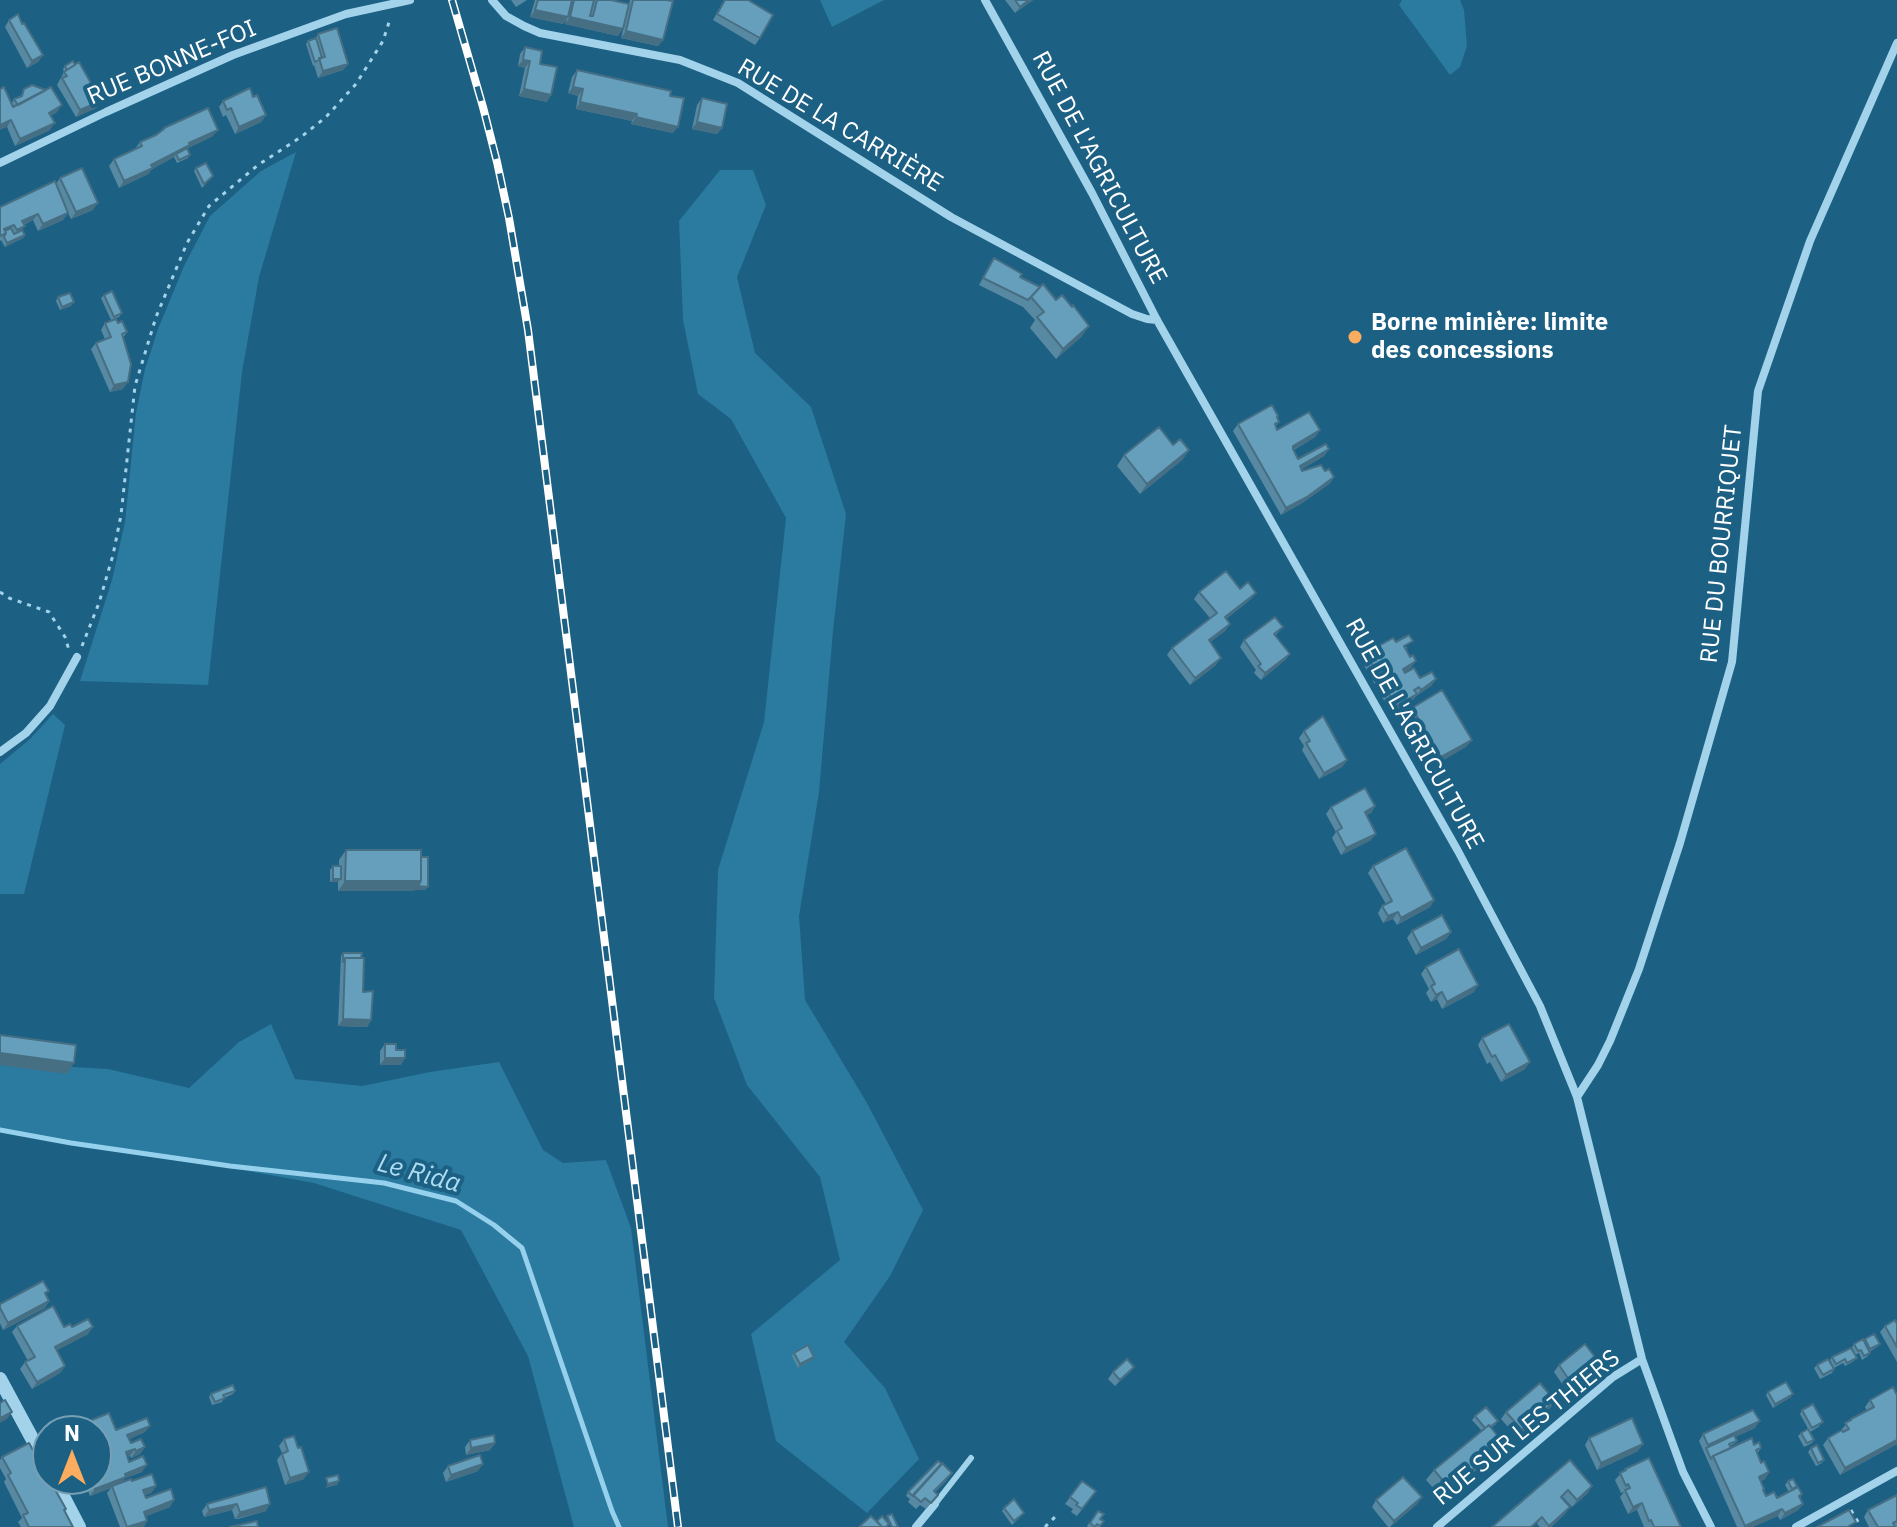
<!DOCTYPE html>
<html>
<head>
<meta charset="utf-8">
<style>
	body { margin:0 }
	#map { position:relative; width:1897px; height:1527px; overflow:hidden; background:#1c6084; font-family:"IBM Plex Sans",sans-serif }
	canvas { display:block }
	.north { position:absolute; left:32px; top:1415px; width:80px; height:80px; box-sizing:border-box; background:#1c6084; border:2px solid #77a0b5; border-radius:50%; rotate:0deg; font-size:22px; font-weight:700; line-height:32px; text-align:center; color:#fff }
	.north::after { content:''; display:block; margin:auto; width:28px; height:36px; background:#fbac5f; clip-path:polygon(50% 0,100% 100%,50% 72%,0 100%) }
</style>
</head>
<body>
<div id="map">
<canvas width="1897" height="1527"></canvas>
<div class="north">N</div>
</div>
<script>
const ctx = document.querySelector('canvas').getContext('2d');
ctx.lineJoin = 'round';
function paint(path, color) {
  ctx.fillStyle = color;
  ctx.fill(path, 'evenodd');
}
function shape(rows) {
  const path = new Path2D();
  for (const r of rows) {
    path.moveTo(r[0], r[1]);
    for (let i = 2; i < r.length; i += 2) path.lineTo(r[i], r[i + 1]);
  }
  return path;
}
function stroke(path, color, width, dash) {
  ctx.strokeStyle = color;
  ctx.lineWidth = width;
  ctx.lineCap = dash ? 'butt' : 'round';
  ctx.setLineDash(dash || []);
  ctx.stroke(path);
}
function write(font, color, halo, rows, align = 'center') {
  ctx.font = font + ' "IBM Plex Sans",sans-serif';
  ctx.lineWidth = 8;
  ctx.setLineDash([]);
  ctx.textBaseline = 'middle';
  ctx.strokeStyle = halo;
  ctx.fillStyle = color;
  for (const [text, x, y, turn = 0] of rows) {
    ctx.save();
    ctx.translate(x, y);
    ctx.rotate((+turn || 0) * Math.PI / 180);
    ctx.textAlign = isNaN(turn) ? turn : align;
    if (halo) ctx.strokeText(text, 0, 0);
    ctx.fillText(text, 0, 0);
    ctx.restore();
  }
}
paint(shape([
	[820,0,884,0,832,27],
	[1402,0,1460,0,1464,10,1467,46,1460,67,1450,75,1399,5],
	[296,152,259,277,242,372,208,685,80,681,112,580,125,522,136,413,145,369,158,329,184,266,210,216,261,171],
	[720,170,753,170,766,205,737,277,755,353,811,407,846,514,833,631,819,792,799,916,805,1000,867,1103,923,1210,890,1276,844,1342,885,1388,919,1459,867,1513,776,1441,751,1334,840,1260,820,1177,747,1085,714,998,718,870,764,722,786,518,731,419,698,394,683,320,679,221],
	[53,714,65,725,24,894,0,894,0,764,30,739],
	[271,1024,295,1079,362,1086,430,1072,499,1062,543,1150,563,1163,606,1160,631,1228,668,1527,574,1527,528,1356,461,1230,314,1183,170,1157,71,1143,0,1130,0,1052,39,1065,108,1069,189,1088,239,1042]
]), '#2b7aa0');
stroke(shape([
	[0,1130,71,1143,230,1166,384,1183,456,1201,494,1225,522,1248,612,1511,619,1527]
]), '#95d1ec', 5);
stroke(shape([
	[0,592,9,598,49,612,65,637,69,650],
	[82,646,99,603,113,555,121,515,135,386,156,317,187,243,209,206,258,165,301,137,326,117,356,84,383,41,390,19],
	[1851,1510,1861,1527],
	[1045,1527,1056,1516]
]), '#a2d3ea', 3, [4, 6]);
stroke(shape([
	[935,1504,971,1458]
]), '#a2d3ea', 6);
stroke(shape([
	[492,0,506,16,524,26,540,33,680,60,738,83,951,217,1132,314,1147,319,1157,320],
	[985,0,1092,193,1157,320,1458,851,1540,1006,1577,1097,1642,1359,1683,1472,1711,1527],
	[0,163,106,112,233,55,346,14,410,0],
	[0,752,26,733,50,706,77,657],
	[1577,1097,1598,1065,1610,1041,1639,969,1680,843,1732,662,1758,391,1810,241,1897,43],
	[916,1527,935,1504],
	[1437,1527,1613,1377,1642,1359],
	[1796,1527,1897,1471]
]), '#a2d3ea', 8);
stroke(shape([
	[0,1379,48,1468],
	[54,1479,79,1527]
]), '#a2d3ea', 14);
const rail = shape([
	[452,0,483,107,497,162,509,218,528,330,678,1527]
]);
stroke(rail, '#fff', 8);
stroke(rail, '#1c6084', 5, [15]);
paint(shape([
	[511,0,527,0,516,7],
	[535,0,594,0,593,3,595,0,611,0,629,4,630,0,666,0,663,40,658,46,621,38,624,26,618,36,565,24,567,19,563,24,530,17],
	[724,0,748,0,760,38,755,45,713,20],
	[1005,0,1033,0,1015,13],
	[9,20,22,24,43,55,38,62,27,68,5,27],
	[318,34,348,64,343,70,318,78,314,65,313,66,306,44,308,41,316,38],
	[525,47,540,64,547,102,519,96,525,68,518,66,520,54],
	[65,66,101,101,96,108,76,117,57,85,64,72,63,69],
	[577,70,670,96,673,133,631,124,632,121,576,109,578,96,568,93,572,77],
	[24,89,57,112,50,116,50,130,15,146,7,127,14,107,12,103,14,99,20,97],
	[253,97,266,115,261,122,235,134,226,115,223,117,219,107,223,101],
	[702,98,722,128,717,134,692,129,697,105],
	[164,128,213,136,188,148,190,155,188,158,177,163,174,157,152,169,148,174,119,188,109,166,114,159,135,149,140,142,156,135],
	[196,168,213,176,202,188,194,171],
	[60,178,93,210,71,219,68,213,63,220,38,231,33,220,24,225,22,230,25,235,23,238,5,247,1,240,0,241,0,207,56,184],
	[994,258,1020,277,1082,336,1056,359,1030,328,1035,320,1023,307,979,285],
	[104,295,122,313,119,317,111,320,101,298],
	[58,297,71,306,60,310,56,301],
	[105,323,118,323,127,332,123,338,123,389,110,392,91,349,96,343,105,339,101,330],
	[1277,417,1279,422,1276,426,1277,430,1320,430,1315,437,1294,450,1298,459,1329,449,1324,456,1302,469,1302,471,1325,471,1334,477,1329,484,1302,503,1281,515,1233,431,1238,424],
	[1173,445,1189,450,1182,460,1140,494,1117,466,1124,455],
	[1240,589,1256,593,1251,599,1226,619,1230,624,1225,631,1210,642,1216,665,1190,685,1167,655,1172,648,1210,618,1194,599,1199,592],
	[1283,627,1275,636,1290,654,1285,660,1261,680,1254,673,1256,670,1240,647,1244,640],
	[1396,642,1408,648,1405,649,1411,668,1405,672,1420,678,1436,679,1431,686,1416,696,1412,701,1391,713,1361,660,1366,653],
	[1412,708,1467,746,1437,764,1407,715],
	[1304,731,1347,760,1342,767,1319,779,1302,750,1304,746,1299,738],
	[1375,806,1371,813,1366,815,1371,840,1341,855,1332,838,1336,832,1326,814,1331,807],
	[346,850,421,857,425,890,338,891,338,882,330,882,330,870,333,866,339,866,339,860],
	[1373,866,1434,900,1430,907,1397,925,1393,919,1383,923,1378,913,1382,906,1386,904,1368,873],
	[1412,931,1451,932,1446,939,1416,955,1407,938],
	[343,953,371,1020,367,1027,338,1026,341,956],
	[1426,967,1474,992,1442,1009,1437,999,1431,1002,1426,993,1429,989,1421,974],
	[1482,1038,1525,1069,1501,1082,1490,1062,1487,1064,1478,1045],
	[385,1044,396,1050,401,1065,380,1065,380,1051],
	[46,1295,49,1301,45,1308,3,1330,0,1323,0,1304],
	[1897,1324,1897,1362,1880,1332,1885,1326],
	[17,1326,72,1327,88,1334,57,1350,65,1366,60,1373,32,1389,20,1369,25,1362,28,1361,12,1332],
	[1865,1339,1880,1344,1877,1347,1869,1352,1868,1356,1862,1360,1859,1353,1855,1355,1852,1347,1854,1344,1864,1341],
	[794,1353,814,1357,812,1360,798,1368,792,1356],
	[1832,1357,1854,1361,1845,1366,1843,1363,1834,1368,1830,1360],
	[1559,1365,1597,1372,1569,1394,1554,1372],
	[1817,1365,1834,1369,1832,1373,1820,1379,1814,1368],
	[1134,1367,1129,1373,1115,1386,1108,1379,1113,1372],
	[235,1391,233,1394,224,1398,222,1402,212,1405,209,1397,211,1394],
	[1768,1392,1791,1397,1773,1408,1766,1395],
	[1870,1400,1897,1444,1840,1475,1823,1445,1828,1438,1841,1430,1851,1419,1867,1411,1865,1407],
	[1555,1401,1550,1408,1517,1437,1501,1419,1506,1412],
	[1802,1410,1820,1426,1810,1432,1800,1414],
	[1475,1416,1496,1424,1491,1428,1496,1453,1443,1499,1426,1480,1434,1470,1482,1431,1472,1420],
	[87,1422,116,1430,145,1432,129,1439,131,1443,145,1447,140,1454,131,1458,130,1456,127,1457,129,1462,142,1472,125,1478,122,1482,132,1481,156,1486,151,1493,145,1495,146,1498,170,1507,146,1516,144,1527,120,1527,107,1493,111,1488,90,1496,84,1479,96,1479,96,1431,78,1431,83,1428],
	[1755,1428,1735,1437,1737,1441,1734,1444,1730,1446,1731,1448,1754,1445,1761,1448,1757,1454,1761,1463,1769,1472,1765,1479,1761,1481,1766,1496,1777,1498,1789,1492,1785,1485,1788,1481,1802,1494,1800,1498,1803,1504,1798,1510,1780,1520,1778,1516,1752,1527,1737,1527,1699,1441,1703,1434],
	[1801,1433,1814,1440,1812,1443,1804,1447,1798,1436],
	[1589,1438,1638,1451,1597,1470,1585,1445],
	[284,1439,304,1479,285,1485,277,1460,282,1453,279,1446],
	[470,1440,495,1443,490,1450,466,1455,465,1447],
	[1811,1448,1822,1463,1816,1466,1808,1452],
	[2,1457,65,1511,73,1527,21,1527,18,1522,22,1518,4,1482,6,1479,0,1468,0,1460],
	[1570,1460,1588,1493,1572,1507,1563,1497,1562,1498,1565,1514,1551,1527,1540,1527,1537,1524],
	[448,1466,478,1471,446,1482,443,1473],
	[1625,1469,1681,1527,1644,1527,1637,1510,1628,1514,1620,1497,1624,1492,1621,1493,1615,1480],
	[947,1480,935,1492,938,1495,926,1509,920,1505,916,1509,908,1502,910,1499,906,1496,908,1492],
	[1082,1481,1096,1491,1077,1516,1071,1512,1073,1509,1065,1504],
	[266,1487,266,1511,238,1519,235,1519,232,1510,204,1517,202,1511,207,1504],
	[1897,1495,1897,1527,1869,1527,1864,1517,1868,1510],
	[1422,1497,1417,1504,1390,1527,1388,1527,1372,1507,1376,1500],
	[1004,1508,1024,1513,1012,1525,1002,1511],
	[1098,1511,1100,1519,1104,1521,1100,1527,1088,1527,1087,1526]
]), '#5889a2');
paint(shape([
	[1029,0,1033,0,1015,13,1020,7],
	[535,10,568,17,563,24,530,17],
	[570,17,623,29,618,36,565,24],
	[626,31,663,40,658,46,621,38],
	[43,55,38,62,27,68,32,61],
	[523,60,530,61,525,68,518,66],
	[348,64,343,70,318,78,323,71],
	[573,87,583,89,578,96,568,93],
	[524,89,551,95,547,102,519,96],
	[101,101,96,108,76,117,80,110],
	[580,102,637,114,632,121,576,109],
	[62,105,57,112,44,120,49,113],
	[266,115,261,122,235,134,239,127],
	[636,117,678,127,673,133,631,124],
	[11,120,7,127,0,130,0,125],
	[697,122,722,128,717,134,692,129],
	[55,123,50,130,15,146,20,139],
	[218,130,213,136,188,148,185,152,176,154,174,157,152,169,148,174,119,188,124,181,151,165,189,143],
	[98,203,93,210,71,219,76,212],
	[68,213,63,220,38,231,43,224],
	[38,214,33,220,18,228,22,221],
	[25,235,23,238,5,247,7,243],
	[74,302,71,306,60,310,62,307],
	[1089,326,1082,336,1056,359,1063,349],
	[128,382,123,389,110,392,114,385],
	[1320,430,1315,437,1288,453,1293,446],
	[1329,449,1324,456,1295,473,1300,466],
	[1189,450,1182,460,1140,494,1147,484],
	[1334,477,1329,484,1302,503,1281,515,1286,508],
	[1256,593,1251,599,1220,623,1225,617],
	[1230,624,1225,631,1204,647,1209,640],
	[1290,654,1285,660,1261,680,1265,673],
	[1221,658,1216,665,1190,685,1195,678],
	[1416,661,1411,668,1398,676,1403,669],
	[1436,679,1431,686,1416,696,1421,690],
	[1417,694,1412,701,1391,713,1396,706],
	[1472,740,1467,746,1437,764,1441,757],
	[1347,760,1342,767,1319,779,1324,773],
	[1375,806,1371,813,1360,819,1365,812],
	[1376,834,1371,840,1341,855,1346,848],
	[333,879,341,879,338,882,330,882],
	[345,881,421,881,428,887,425,890,415,890,414,891,338,891],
	[1434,900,1430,907,1397,925,1401,918],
	[1398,912,1393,919,1383,923,1388,916],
	[1451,932,1446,939,1416,955,1421,948],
	[1478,985,1474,992,1442,1009,1447,1002],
	[1442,992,1437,999,1431,1002,1436,995],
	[343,1019,371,1020,367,1027,338,1026],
	[0,1053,74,1063,67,1074,0,1065],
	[385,1058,405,1058,401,1065,380,1065],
	[1530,1062,1525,1069,1501,1082,1506,1075],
	[49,1301,45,1308,3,1330,8,1323],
	[93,1327,88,1334,50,1354,55,1347],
	[814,1357,812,1360,798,1368,800,1364],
	[1601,1365,1597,1372,1569,1394,1574,1387],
	[65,1366,60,1373,32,1389,37,1382],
	[1134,1367,1129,1373,1115,1386,1120,1380],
	[1793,1394,1791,1397,1773,1408,1775,1404],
	[1555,1401,1550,1408,1517,1437,1522,1430],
	[12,1412,7,1419,0,1423,0,1418],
	[1760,1421,1755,1428,1707,1450,1706,1448,1708,1445],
	[150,1426,145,1432,123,1442,127,1435],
	[1897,1440,1897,1444,1840,1475,1845,1468],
	[495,1443,490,1450,466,1455,471,1448],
	[1503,1443,1496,1453,1443,1499,1450,1489],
	[1643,1444,1638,1451,1597,1470,1601,1463],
	[145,1447,140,1454,131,1458,136,1451],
	[135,1449,130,1456,121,1459,126,1452],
	[483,1464,478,1471,446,1482,451,1475],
	[147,1465,142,1472,125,1478,121,1484,112,1486,111,1488,90,1496,95,1489,125,1474],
	[309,1472,304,1479,285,1485,290,1478],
	[1769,1472,1765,1479,1754,1484,1759,1477],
	[339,1481,337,1485,325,1488,328,1484],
	[156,1486,151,1493,138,1497,143,1490],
	[1592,1486,1588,1493,1572,1507,1577,1500],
	[1422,1497,1417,1504,1390,1527,1394,1521],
	[174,1500,170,1507,139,1519,144,1512],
	[1642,1503,1637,1510,1628,1514,1633,1507],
	[237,1504,232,1510,204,1517,209,1510],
	[270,1504,266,1511,235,1519,240,1512],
	[1803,1504,1798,1510,1780,1520,1785,1513],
	[1570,1507,1565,1514,1551,1527,1548,1527],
	[1782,1509,1778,1516,1752,1527,1744,1527],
	[147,1521,144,1527,127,1527]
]), '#476f84');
const building = shape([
	[538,0,572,0,568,17,535,10,538,0],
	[574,0,594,0,590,16,593,16,597,0,611,0,629,4,623,29,570,17,574,0],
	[633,0,666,0,673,1,663,40,626,31,633,0],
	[725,0,748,0,773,15,760,38,717,14,725,0],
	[1015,0,1029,0,1020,7,1015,0],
	[18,14,22,24,24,23,43,55,32,61,9,20,18,14],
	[337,28,348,64,323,71,319,58,325,57,318,34,337,28],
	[316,38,322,58,315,62,308,41,316,38],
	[525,47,542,51,540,64,557,67,551,95,524,89,530,61,523,60,525,47],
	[73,61,75,65,67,70,65,66,73,61],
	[79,62,101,101,80,110,62,78,67,76,64,72,79,62],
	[577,70,671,91,670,96,684,98,678,127,636,117,637,114,580,102,583,89,573,87,577,70],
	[32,85,46,90,18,105,14,99,22,96,24,89,32,85],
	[4,87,13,107,51,87,62,105,49,113,55,123,20,139,11,120,0,125,0,89,4,87],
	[250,88,253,97,257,95,266,115,239,127,231,108,227,110,223,101,250,88],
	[702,98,727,104,722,128,697,122,702,98],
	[208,108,218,130,189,143,190,145,151,165,153,168,124,181,114,159,142,146,140,142,156,135,164,129,164,128,208,108],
	[187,148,190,155,179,160,176,154,187,148],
	[206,163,213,176,204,184,196,168,206,163],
	[82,168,98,203,76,212,60,178,82,168],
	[55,181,68,213,43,224,38,214,22,221,25,226,17,230,14,225,4,229,6,233,0,236,0,207,55,181],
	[11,228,14,234,22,230,25,235,7,243,4,237,6,233,5,231,11,228],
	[994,258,1022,274,1020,277,1040,287,1028,300,983,278,994,258],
	[1043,284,1056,300,1062,295,1072,307,1073,305,1089,326,1063,349,1037,317,1044,312,1031,297,1043,284],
	[112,291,122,313,114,317,104,295,112,291],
	[70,293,74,302,62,307,58,297,70,293],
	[116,319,118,323,122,321,127,332,122,334,131,364,128,382,114,385,96,343,111,337,105,323,116,319],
	[1272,405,1278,416,1277,417,1279,422,1275,424,1277,430,1309,412,1320,430,1293,446,1293,449,1298,459,1326,444,1329,449,1300,466,1302,471,1321,465,1325,471,1329,469,1334,477,1307,497,1286,508,1238,424,1272,405],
	[1159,427,1173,445,1180,439,1189,450,1147,484,1124,455,1159,427],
	[1226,571,1240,589,1248,582,1256,593,1225,617,1230,624,1209,640,1221,658,1195,678,1172,648,1217,613,1199,592,1226,571],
	[1275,617,1283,627,1274,634,1290,654,1265,673,1258,666,1261,664,1244,640,1275,617],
	[1409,635,1413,641,1404,646,1410,657,1413,655,1416,661,1403,669,1405,673,1414,668,1420,678,1432,672,1436,679,1421,690,1419,687,1414,690,1417,694,1396,706,1366,653,1393,638,1396,642,1409,635],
	[1442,690,1472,740,1441,757,1412,708,1442,690],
	[1323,716,1347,760,1324,773,1306,743,1310,741,1304,731,1323,716],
	[1365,788,1375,806,1365,812,1376,834,1346,848,1337,831,1342,828,1331,807,1365,788],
	[1406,848,1434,900,1401,918,1398,912,1388,916,1382,906,1392,901,1373,866,1406,848],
	[346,850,421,850,421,881,345,881,346,850],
	[421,857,428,857,428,887,418,886,421,881,421,857],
	[333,866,341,866,341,879,333,879,333,866],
	[1442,915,1451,932,1421,948,1412,931,1442,915],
	[1459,949,1478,985,1447,1002,1442,992,1436,995,1431,986,1435,984,1426,967,1459,949],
	[343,953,362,953,361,958,345,958,343,962,343,953],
	[345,958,364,958,363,992,373,991,371,1020,343,1019,345,958],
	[1509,1024,1530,1062,1506,1075,1495,1055,1492,1057,1482,1038,1509,1024],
	[0,1035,76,1045,74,1063,0,1053,0,1035],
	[385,1044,396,1044,396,1050,405,1050,405,1058,385,1058,385,1044],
	[43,1281,49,1291,45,1293,49,1301,8,1323,0,1308,0,1304,43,1281],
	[53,1306,64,1327,70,1324,72,1327,88,1319,93,1327,55,1347,65,1366,37,1382,25,1362,35,1357,17,1326,53,1306],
	[1895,1320,1897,1324,1897,1347,1885,1326,1895,1320],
	[1874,1334,1880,1344,1870,1349,1865,1339,1874,1334],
	[1863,1339,1870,1353,1864,1356,1861,1350,1858,1351,1854,1344,1863,1339],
	[1585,1344,1601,1365,1574,1387,1559,1365,1585,1344],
	[808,1345,814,1357,800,1364,794,1353,808,1345],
	[1851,1348,1857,1358,1847,1363,1845,1359,1836,1364,1832,1357,1851,1348],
	[1127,1359,1134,1367,1120,1380,1113,1372,1127,1359],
	[1828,1359,1834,1369,1823,1375,1817,1365,1828,1359],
	[1786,1382,1793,1394,1775,1404,1768,1392,1786,1382],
	[1540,1383,1555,1401,1522,1430,1506,1412,1540,1383],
	[233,1385,235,1391,223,1395,225,1398,215,1402,211,1394,233,1385],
	[1893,1387,1897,1395,1897,1440,1845,1468,1828,1438,1842,1430,1843,1432,1849,1429,1845,1423,1851,1420,1851,1419,1874,1407,1870,1400,1893,1387],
	[5,1400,12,1412,0,1418,0,1403,5,1400],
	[1813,1404,1823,1422,1812,1428,1802,1410,1813,1404],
	[1486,1407,1498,1421,1490,1427,1489,1425,1485,1428,1475,1416,1486,1407],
	[1753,1410,1760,1421,1708,1445,1703,1434,1753,1410],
	[109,1413,116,1430,147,1418,150,1426,127,1435,131,1443,141,1439,145,1447,136,1451,135,1449,126,1452,129,1462,143,1456,147,1465,125,1474,126,1477,95,1489,91,1479,96,1479,96,1467,99,1466,96,1459,96,1431,79,1431,79,1430,85,1427,86,1430,89,1428,87,1422,109,1413],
	[1632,1418,1643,1444,1601,1463,1589,1438,1632,1418],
	[1489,1425,1503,1443,1450,1489,1434,1470,1489,1425],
	[1808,1429,1814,1440,1807,1443,1801,1433,1808,1429],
	[494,1435,495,1443,471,1448,470,1440,494,1435],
	[1734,1435,1737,1441,1729,1444,1731,1448,1713,1456,1711,1459,1706,1448,1734,1435],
	[294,1436,298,1448,301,1447,309,1472,290,1478,282,1454,288,1451,284,1439,294,1436],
	[1752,1438,1754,1445,1759,1442,1761,1448,1756,1450,1761,1463,1764,1461,1769,1472,1759,1477,1764,1489,1763,1490,1766,1496,1774,1492,1777,1498,1798,1487,1802,1494,1799,1496,1803,1504,1785,1513,1782,1509,1745,1526,1713,1456,1752,1438],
	[29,1443,66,1509,64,1510,73,1527,29,1527,23,1515,28,1513,8,1475,11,1473,2,1457,29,1443],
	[1817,1445,1824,1460,1818,1463,1811,1448,1817,1445],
	[480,1455,483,1464,451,1475,448,1466,480,1455],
	[1649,1458,1681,1527,1654,1527,1651,1520,1649,1521,1642,1503,1633,1507,1625,1490,1630,1488,1628,1484,1626,1486,1620,1473,1626,1470,1625,1469,1649,1458],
	[1570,1460,1592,1486,1577,1500,1568,1490,1561,1497,1570,1507,1549,1526,1542,1517,1531,1527,1492,1527,1570,1460],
	[938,1461,942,1464,913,1496,908,1492,938,1461],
	[942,1463,952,1473,934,1491,938,1495,931,1503,925,1498,921,1502,913,1495,942,1463],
	[152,1474,156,1486,143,1490,146,1498,171,1489,174,1500,144,1512,147,1521,127,1527,112,1486,131,1479,132,1481,152,1474],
	[338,1475,339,1481,328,1484,326,1478,338,1475],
	[1403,1477,1422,1497,1394,1521,1376,1500,1403,1477],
	[1793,1479,1797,1486,1792,1489,1788,1481,1793,1479],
	[1082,1481,1096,1491,1082,1509,1076,1505,1078,1503,1070,1497,1082,1481],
	[266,1487,270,1504,242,1512,240,1512,237,1504,209,1510,207,1504,266,1487],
	[1897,1495,1897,1521,1893,1523,1895,1527,1878,1527,1868,1510,1897,1495],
	[1014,1499,1024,1513,1014,1521,1004,1508,1014,1499],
	[1849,1510,1856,1522,1847,1527,1817,1527,1849,1510],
	[1098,1511,1104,1514,1100,1519,1104,1521,1100,1526,1097,1524,1095,1527,1090,1523,1098,1511],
	[892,1514,898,1527,892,1527,887,1516,892,1514],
	[871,1516,882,1527,859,1527,871,1516],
	[882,1516,889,1524,886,1527,882,1527,877,1521,882,1516],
	[257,1521,258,1527,230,1527,257,1521]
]);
paint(building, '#669fbc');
stroke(building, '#476f84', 2);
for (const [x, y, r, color] of [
	[1355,337,8,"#fbac5f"]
]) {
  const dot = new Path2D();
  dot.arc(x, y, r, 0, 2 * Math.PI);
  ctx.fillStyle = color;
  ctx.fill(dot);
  stroke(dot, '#1c6084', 3);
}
write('24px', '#fff', '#1c6084', [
	["RUE BONNE-FOI",172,63,-23],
	["RUE DE LA CARRIÈRE",840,126,31],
	["RUE DE L'AGRICULTURE",1099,168,62],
	["RUE DU BOURRIQUET",1722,544,-84],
	["RUE DE L'AGRICULTURE",1414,734,61],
	["RUE SUR LES THIERS",1527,1428,-39]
]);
write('bold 24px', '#fff', '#1c6084', [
	["Borne minière: limite",1371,323],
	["des concessions",1371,351]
], 'left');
write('italic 26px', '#addcf2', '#1c6084', [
	["Le Rida",419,1174,15]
]);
</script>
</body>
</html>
